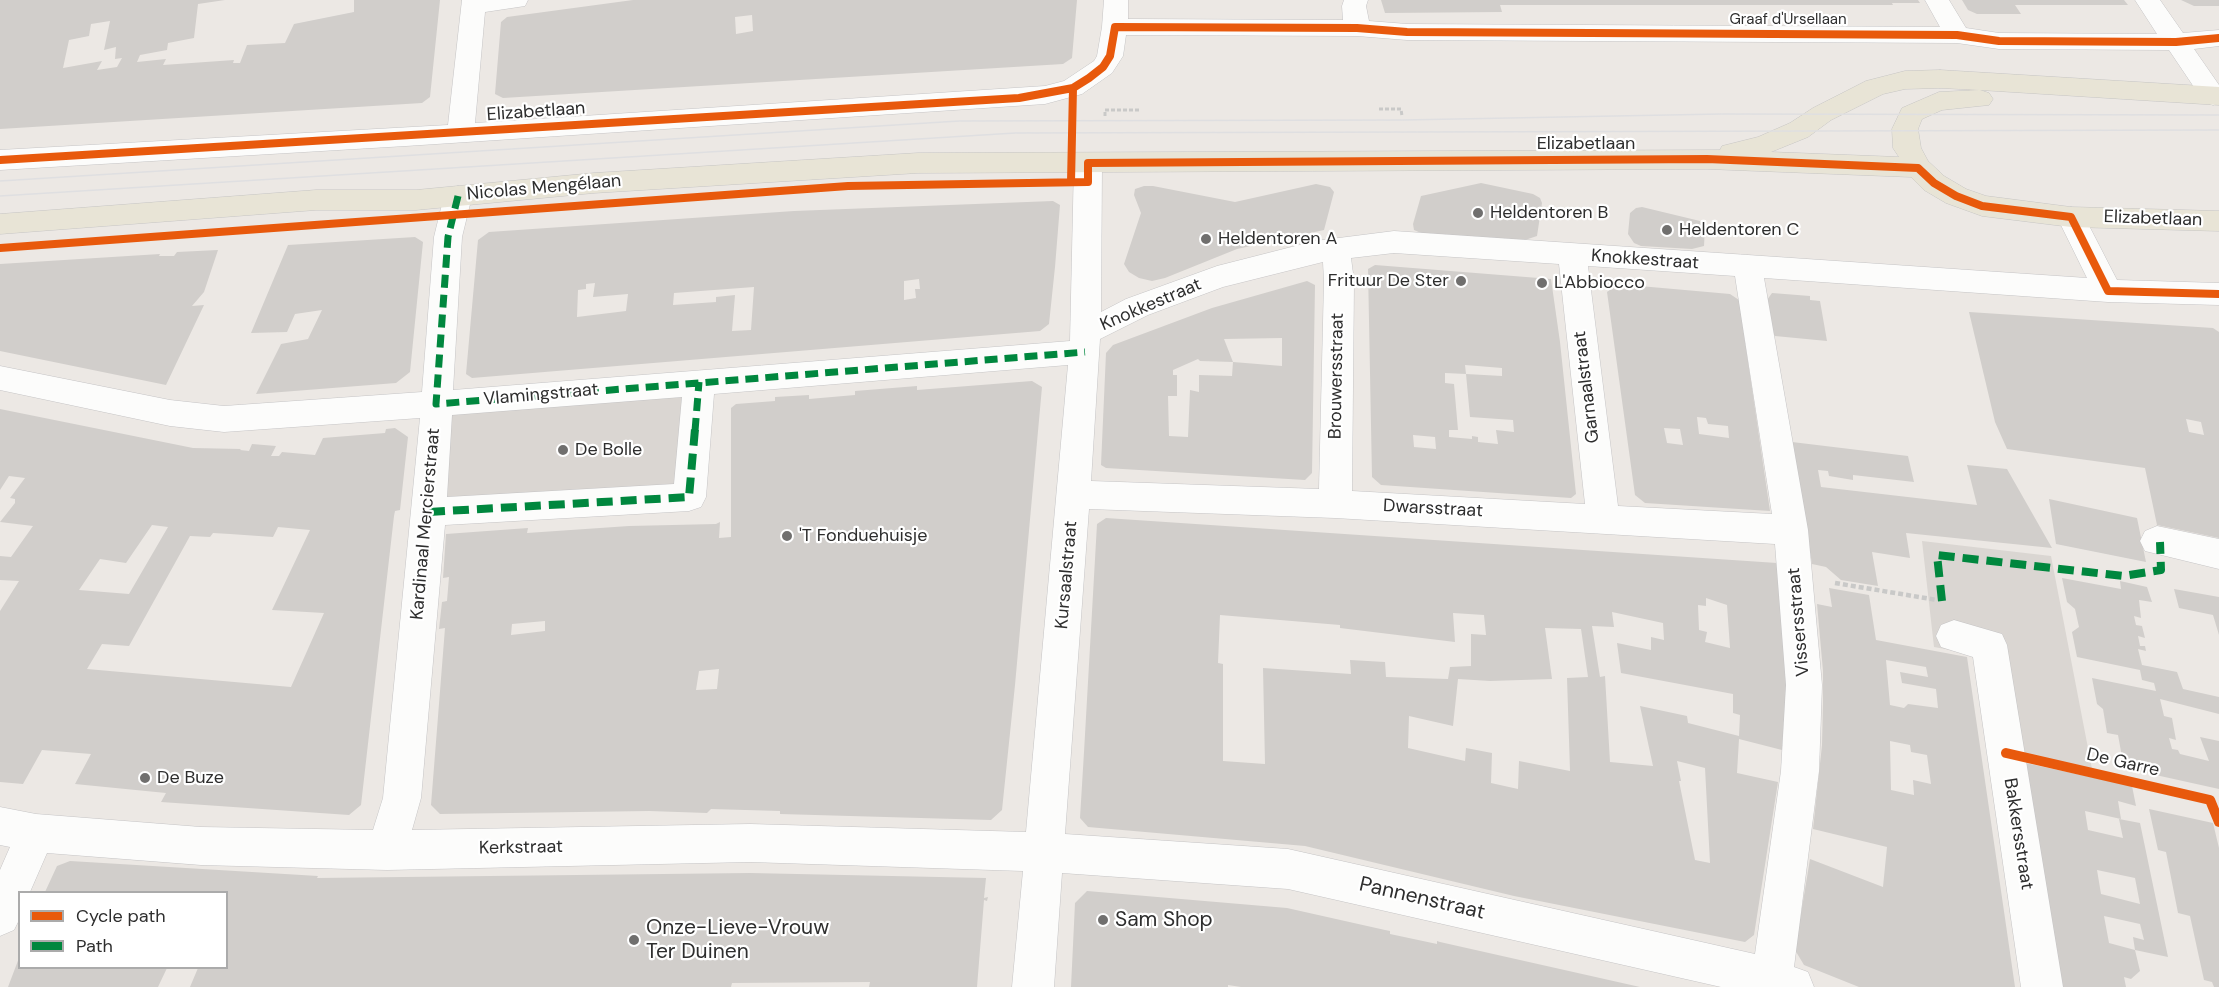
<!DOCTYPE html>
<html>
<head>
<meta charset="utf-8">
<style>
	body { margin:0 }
	#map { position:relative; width:2219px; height:987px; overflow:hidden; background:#ece8e4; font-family:"DM Sans",sans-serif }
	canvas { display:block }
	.legend { position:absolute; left:18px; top:891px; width:210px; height:78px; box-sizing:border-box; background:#fff; border:2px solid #ababab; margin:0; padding:8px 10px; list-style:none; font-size:18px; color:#2e2e2e }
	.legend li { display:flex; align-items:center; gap:12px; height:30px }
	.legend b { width:30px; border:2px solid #ababab }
</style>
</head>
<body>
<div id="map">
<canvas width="2219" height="987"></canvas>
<ul class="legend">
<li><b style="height:8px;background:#e8590c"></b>Cycle path</li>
<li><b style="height:8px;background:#00873e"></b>Path</li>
</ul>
</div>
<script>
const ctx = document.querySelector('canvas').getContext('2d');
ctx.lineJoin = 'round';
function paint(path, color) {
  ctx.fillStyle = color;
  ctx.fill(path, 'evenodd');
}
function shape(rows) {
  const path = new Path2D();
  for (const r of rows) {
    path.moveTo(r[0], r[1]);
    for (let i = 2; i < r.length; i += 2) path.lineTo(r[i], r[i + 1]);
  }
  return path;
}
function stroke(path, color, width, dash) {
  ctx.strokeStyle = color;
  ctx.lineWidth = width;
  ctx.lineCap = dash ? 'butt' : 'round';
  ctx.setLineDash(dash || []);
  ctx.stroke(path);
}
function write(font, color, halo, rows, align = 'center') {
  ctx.font = font + ' "DM Sans",sans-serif';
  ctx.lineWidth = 4.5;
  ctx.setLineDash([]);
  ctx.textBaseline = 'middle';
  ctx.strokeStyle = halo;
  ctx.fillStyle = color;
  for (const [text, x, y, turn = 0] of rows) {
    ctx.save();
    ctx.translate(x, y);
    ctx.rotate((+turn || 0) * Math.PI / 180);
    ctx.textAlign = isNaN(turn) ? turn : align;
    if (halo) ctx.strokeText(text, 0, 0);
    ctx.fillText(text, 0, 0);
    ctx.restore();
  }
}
paint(shape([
	[699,382,689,497,429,512,436,404],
	[1922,541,2051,556,2093,774,2006,753,1991,657,1934,647]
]), '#dad6d2');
paint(shape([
	[0,0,225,0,198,4,194,38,168,43,167,50,140,55,137,62,166,59,163,65,234,60,233,63,240,63,247,45,285,43,294,24,354,12,354,0,440,0,430,97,422,103,0,129],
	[110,21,104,50,116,47,115,59,122,58,117,67,97,70,102,61,63,68,69,40,89,36,91,24],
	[633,0,1077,0,1072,58,1063,64,503,98,495,94,501,22,507,17],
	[752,15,753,31,736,34,735,17],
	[1381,0,1918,0,1920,3,1892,3,1893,5,1500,5,1502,12,1385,13],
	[1962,0,2124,0,2128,5,2015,5,2021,14,1977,14,1968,10],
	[2181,0,2219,0,2219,6,2194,6],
	[1481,183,1533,194,1540,198,1542,203,1537,236,1525,240,1421,233,1414,230,1413,224,1421,196],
	[1316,184,1330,187,1334,192,1324,230,1237,249,1165,278,1152,281,1139,278,1129,272,1124,264,1141,213,1134,195,1135,189,1144,186,1153,186,1235,202],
	[1053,201,1060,205,1055,267,1049,324,1040,331,472,378,466,374,478,240,489,232,794,211],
	[919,279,920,289,915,289,916,298,904,300,904,281],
	[595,283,593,297,628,294,626,311,577,317,578,290,586,289,586,284],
	[754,287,751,330,732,331,735,295,716,297,716,302,673,305,674,293],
	[1642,207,1700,221,1705,227,1704,246,1692,249,1641,246,1634,243,1628,234,1630,213,1636,208],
	[415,237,423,242,410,372,396,383,256,394,281,344,308,339,322,310,295,314,287,332,251,333,288,245],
	[218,250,204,292,192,306,204,305,166,385,0,351,0,264,160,254,159,256,174,256,177,252],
	[1375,265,1551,279,1560,342,1576,494,1571,498,1381,485,1372,477,1368,269],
	[1465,365,1502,368,1502,376,1466,374,1470,417,1513,420,1514,432,1496,430,1498,444,1478,442,1478,437,1472,436,1472,439,1449,437,1449,430,1458,430,1454,384,1445,383,1445,373,1466,374],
	[1413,435,1435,437,1436,449,1414,447],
	[1307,281,1315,285,1312,473,1305,480,1106,468,1101,465,1106,353,1113,345,1212,308],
	[1282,338,1282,366,1233,362,1224,339],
	[1198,359,1200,361,1233,362,1232,376,1199,375,1199,392,1190,390,1188,437,1169,436,1168,396,1177,396,1177,375,1173,375,1173,370],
	[1617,284,1730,294,1739,300,1770,511,1645,503,1635,495,1607,292],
	[1697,417,1706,418,1708,424,1728,426,1729,438,1699,434],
	[1664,428,1680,429,1683,445,1667,443],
	[1772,293,1810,296,1810,300,1820,301,1827,341,1775,336,1772,332,1767,300],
	[1969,312,2213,328,2219,332,2219,538,2157,525,2145,468,2007,449,1995,422],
	[2186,419,2201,422,2204,435,2189,432],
	[1032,381,1042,387,1015,685,1002,810,991,820,780,814,780,811,711,809,707,813,649,811,440,814,431,805,445,628,439,629,442,602,447,601,449,577,443,578,446,534,528,528,527,533,629,526,716,524,720,522,719,538,731,537,731,408,736,404,775,401,775,397,809,395,809,399,855,395,855,391,917,386,917,390],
	[545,621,545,631,511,635,512,624],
	[719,669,717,689,696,690,699,671],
	[0,409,193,448,241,449,240,450,249,451,252,444,276,446,271,456,279,456,282,452,315,455,323,438,385,433,386,429,395,428,408,437,400,510,395,511,394,516,361,805,349,815,161,802,166,793,75,784,91,754,42,750,23,784,0,782,0,611,19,581,0,580,0,556,11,557,33,526,0,522,15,503,15,499,10,498,25,478,9,476,0,490],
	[152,525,168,527,129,594,79,590,100,559,126,563],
	[278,527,310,530,272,610,324,613,291,687,87,669,102,644,129,646,190,536,210,537,213,533,230,534,273,537],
	[1792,442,1908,456,1914,482,1853,475,1853,480,1829,476,1828,471,1818,470,1821,487,1977,505,1967,465,2007,469,2052,548,1906,533,1910,558,1872,552,1878,586,1841,580,1826,567,1812,564],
	[2049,499,2137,518,2146,562,2056,544],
	[1106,518,1777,563,1787,678,1782,750,1739,739,1737,773,1778,782,1754,935,1745,942,1514,896,1305,846,1088,827,1080,818,1084,752,1097,524],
	[1706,598,1727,605,1730,648,1705,642,1707,632,1699,630,1698,605,1706,606],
	[1612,612,1663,623,1664,640,1651,637,1651,650,1617,643,1621,673,1733,694,1733,713,1740,715,1739,736,1688,723,1687,716,1640,706,1653,766,1610,762,1605,676,1600,677,1592,626,1614,627],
	[1453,613,1484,615,1486,635,1471,634,1471,666,1450,667,1448,679,1386,677,1385,662,1350,660,1351,674,1263,668,1265,764,1223,761,1223,664,1218,663,1220,615,1340,625,1340,628,1455,642],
	[1545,628,1581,629,1588,677,1567,678,1570,771,1519,761,1518,789,1491,783,1492,753,1466,748,1465,761,1408,748,1409,716,1453,726,1458,679,1490,681,1552,679],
	[1677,761,1705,768,1710,863,1695,860,1679,781,1681,781],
	[2062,578,2121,589,2120,581,2147,587,2152,602,2139,600,2141,618,2134,616,2136,625,2142,626,2145,638,2138,636,2140,646,2145,646,2146,651,2138,649,2142,665,2177,672,2183,689,2219,697,2219,714,2160,699,2164,716,2172,718,2176,740,2169,738,2172,749,2178,750,2180,754,2209,761,2200,737,2219,741,2219,789,2124,768,2118,735,2107,733,2103,709,2097,704,2092,678,2156,691,2154,683,2142,680,2140,670,2077,657,2072,632,2079,627,2075,609,2067,602],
	[1829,588,1869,595,1876,640,1967,657,2015,987,1859,987,1804,965,1795,950,1810,859,1883,887,1887,847,1813,829,1822,745,1823,704,1823,671,1817,604,1832,607],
	[1886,660,1926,667,1928,677,1900,672,1902,683,1936,689,1938,708,1908,704,1904,708,1890,705],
	[1890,741,1910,745,1911,752,1927,755,1931,784,1913,780,1914,795,1891,790],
	[2174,589,2219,597,2219,635,2213,615,2179,608],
	[2021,762,2132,786,2136,806,2118,801,2121,819,2085,811,2088,830,2123,838,2119,819,2140,823,2168,957,2135,950,2133,937,2144,940,2140,924,2104,916,2109,943,2135,950,2140,971,2131,979,2124,977,2126,987,2057,987],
	[2097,870,2135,878,2140,904,2101,894],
	[2149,809,2213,823,2219,848,2219,987,2214,987,2212,982,2204,980,2190,916,2178,913,2166,852,2158,850],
	[70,861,318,876,317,878,750,873,986,878,984,898,988,897,987,901,984,900,977,987,869,987,870,982,732,983,731,987,190,987,198,968,226,968,226,892,45,892,57,866],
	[1087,891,1287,908,1385,930,1390,931,1390,934,1437,944,1437,941,1440,942,1640,987,1241,987,1228,985,1228,987,1071,987,1075,903],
	[19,958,20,968,167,968,158,987,8,987]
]), '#d1cecb');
const minor = shape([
	[462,0,528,0,525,6,485,12,475,123,1045,86,1064,81,1094,61,1097,56,1102,27,1104,0,1128,0,1128,19,1343,20,1342,6,1344,0,1368,0,1366,6,1369,21,1407,24,1940,27,1925,0,1949,0,1966,28,1999,33,2157,34,2135,0,2160,0,2183,33,2219,30,2219,46,2194,49,2219,85,2219,103,2213,105,2204,102,2169,50,1999,49,1957,43,1407,40,1357,36,1126,35,1123,56,1112,73,1082,94,1045,104,406,146,0,170,0,150,448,125,462,0],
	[1088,153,1098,156,1102,163,1101,312,1126,299,1217,266,1315,241,1394,231,2087,278,2057,217,2061,210,2071,207,2081,210,2117,280,2219,283,2219,305,2108,302,1764,278,1808,530,1822,685,1819,771,1794,967,1808,972,1814,987,1721,987,1288,889,1062,873,1054,987,1012,987,1023,871,750,862,387,870,201,865,47,853,30,892,20,892,20,918,14,930,0,936,0,870,10,847,0,845,0,807,36,814,201,827,373,830,383,798,420,418,224,432,170,426,0,390,0,366,170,400,224,406,422,392,434,237,444,196,448,189,458,186,468,189,472,196,462,237,453,390,1070,341,1074,163,1078,156,1088,153],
	[1394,253,1559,264,1585,504,1352,491,1354,281,1351,258,1394,253],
	[1323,262,1324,281,1319,489,1091,481,1100,339,1148,315,1223,287,1323,262],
	[1588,266,1735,276,1772,514,1618,506,1588,266],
	[1068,365,1026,832,750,824,412,830,421,798,445,525,689,511,701,507,706,497,714,394,1068,365],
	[682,397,674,484,447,497,452,415,682,397],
	[1089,509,1335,518,1775,544,1786,685,1781,771,1755,954,1288,849,1065,834,1089,509],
	[2157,526,2219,539,2219,569,2145,551,2140,541,2145,531,2157,526],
	[1954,620,2002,634,2007,645,2063,987,2021,987,1973,657,1941,647,1936,636,1941,625,1954,620]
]);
const major = shape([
	[1940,70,2219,87,2219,105,1980,90,1989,93,1993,99,1989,105,1942,110,1922,119,1918,129,1921,148,1928,161,1944,176,1966,189,1986,196,2071,207,2219,211,2219,231,2071,227,1982,216,1946,203,1924,190,1911,177,1707,169,918,173,594,193,416,210,316,210,0,234,0,214,316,190,416,190,594,173,918,153,1720,150,1722,146,1758,137,1790,123,1813,108,1866,81,1905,71,1940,70],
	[1940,88,1979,90,1939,92,1902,108,1892,129,1893,148,1899,157,1771,152,1808,137,1831,120,1883,94,1905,89,1940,88]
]);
stroke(minor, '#c5c4c5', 1);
stroke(major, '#c6c5c4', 1);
stroke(shape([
	[1379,109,1401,109,1402,116],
	[1105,116,1105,110,1141,110]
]), '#c9c9c8', 3, [4, 2]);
stroke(shape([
	[1835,583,1937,600]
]), '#c9c9c8', 4.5, [5, 3]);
paint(minor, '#fcfcfb');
paint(major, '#e8e4d6');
stroke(shape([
	[0,181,959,121,1403,120,1721,114,2219,115],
	[0,196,1015,133,2219,130]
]), '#dfdfe1', 1.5);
stroke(shape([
	[458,196,448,237,436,404,1085,352],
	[695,431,699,382]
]), '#00873e', 7, [13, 7]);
stroke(shape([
	[429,512,689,497,695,429],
	[1942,601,1937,555,2123,576,2161,570,2160,542]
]), '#00873e', 8, [16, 8]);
stroke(shape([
	[0,160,1019,98,1073,88,1089,78,1103,67,1110,56,1115,27,1357,28,1407,32,1957,35,1999,41,2176,42,2219,38],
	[1071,182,1073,88],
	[0,248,848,186,1088,182,1088,163,1707,159,1918,168,1934,183,1956,196,1982,206,2071,217,2108,291,2219,294]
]), '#e8590c', 8);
stroke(shape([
	[2006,753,2210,800,2219,822]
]), '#e8590c', 10);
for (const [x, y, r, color] of [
	[1478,213,6,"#706f6e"],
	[1667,230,6,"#706f6e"],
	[1206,239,6,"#706f6e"],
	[1461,281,6,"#706f6e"],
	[1542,283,6,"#706f6e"],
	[563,450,6,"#706f6e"],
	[787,536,6,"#706f6e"],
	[145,778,6,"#706f6e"],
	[1103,920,6,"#706f6e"],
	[634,940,6,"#706f6e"]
]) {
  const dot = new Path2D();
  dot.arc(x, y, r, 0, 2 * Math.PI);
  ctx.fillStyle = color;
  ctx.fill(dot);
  stroke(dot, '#fff', 2);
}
write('15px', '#2e2e2e', '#fff', [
	["Graaf d'Ursellaan",1788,20]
]);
write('18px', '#2e2e2e', '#fff', [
	["Elizabetlaan",536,112,-4],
	["Elizabetlaan",1586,144],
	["Nicolas Mengélaan",544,188,-5],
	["Elizabetlaan",2153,219,2],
	["Knokkestraat",1645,260,4],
	["Knokkestraat",1151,305,-23],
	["Brouwersstraat",1337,376,-89],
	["Garnaalstraat",1587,387,-97],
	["Vlamingstraat",541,395,-5],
	["Dwarsstraat",1433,509,3],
	["Kardinaal Mercierstraat",426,524,-85],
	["Kursaalstraat",1067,575,-85],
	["Vissersstraat",1799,622,-95],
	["De Garre",2123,763,13],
	["Bakkersstraat",2018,834,81],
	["Kerkstraat",521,848,-1]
]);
write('18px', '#2e2e2e', '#fff', [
	["Heldentoren B",1490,213],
	["Heldentoren C",1679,230],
	["Heldentoren A",1218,239],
	["Frituur De Ster",1449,281,"right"],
	["L'Abbiocco",1554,283],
	["De Bolle",575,450],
	["'T Fonduehuisje",799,536],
	["De Buze",157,778]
], 'left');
write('21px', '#2e2e2e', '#fff', [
	["Pannenstraat",1422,899,13]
]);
write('21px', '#2e2e2e', '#fff', [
	["Sam Shop",1115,920],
	["Onze-Lieve-Vrouw",646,928],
	["Ter Duinen",646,952]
], 'left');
</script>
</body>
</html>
